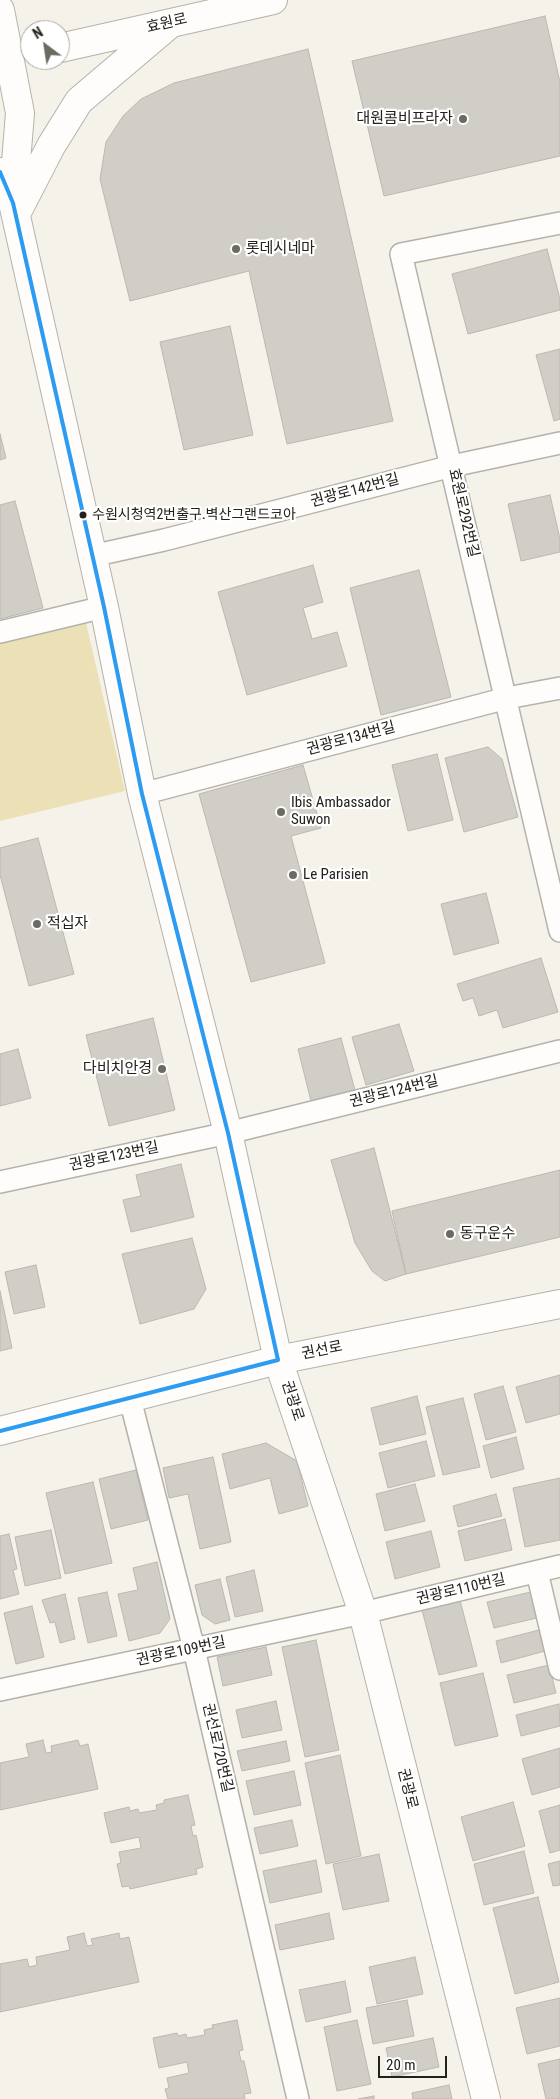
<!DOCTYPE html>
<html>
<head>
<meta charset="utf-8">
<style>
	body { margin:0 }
	#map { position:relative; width:560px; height:2099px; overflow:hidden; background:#f5f2e9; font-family:"Roboto Condensed",sans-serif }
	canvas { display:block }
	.north { position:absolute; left:20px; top:20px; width:50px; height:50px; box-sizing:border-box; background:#fff; border:1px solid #a7a6a4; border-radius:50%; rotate:329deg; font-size:14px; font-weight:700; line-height:20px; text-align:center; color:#23211b }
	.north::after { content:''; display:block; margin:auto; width:18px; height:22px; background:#6c6a63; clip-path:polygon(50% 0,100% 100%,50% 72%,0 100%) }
	.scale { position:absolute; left:378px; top:2056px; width:69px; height:22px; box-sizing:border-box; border:2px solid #23211b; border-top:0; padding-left:6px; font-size:15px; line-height:18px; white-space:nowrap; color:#23211b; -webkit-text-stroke:4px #fff; paint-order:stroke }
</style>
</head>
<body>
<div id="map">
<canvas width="560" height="2099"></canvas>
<div class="north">N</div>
<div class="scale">20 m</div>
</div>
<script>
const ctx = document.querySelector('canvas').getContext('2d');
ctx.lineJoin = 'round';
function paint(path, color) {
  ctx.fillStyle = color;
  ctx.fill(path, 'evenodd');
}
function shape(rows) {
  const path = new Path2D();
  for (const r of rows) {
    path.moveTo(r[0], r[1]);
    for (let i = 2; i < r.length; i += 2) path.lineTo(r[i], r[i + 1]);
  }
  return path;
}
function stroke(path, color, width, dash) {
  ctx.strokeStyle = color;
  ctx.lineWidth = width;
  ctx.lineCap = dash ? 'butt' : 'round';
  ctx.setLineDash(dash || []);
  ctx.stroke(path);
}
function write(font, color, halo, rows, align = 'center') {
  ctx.font = font + ' "Roboto Condensed","Noto Sans KR",sans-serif';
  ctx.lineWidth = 4.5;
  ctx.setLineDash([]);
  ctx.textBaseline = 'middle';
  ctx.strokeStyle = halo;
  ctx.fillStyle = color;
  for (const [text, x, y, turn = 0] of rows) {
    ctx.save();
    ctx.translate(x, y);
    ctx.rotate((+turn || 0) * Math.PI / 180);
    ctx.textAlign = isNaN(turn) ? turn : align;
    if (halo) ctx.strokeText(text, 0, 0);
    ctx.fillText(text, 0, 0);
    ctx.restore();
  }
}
paint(shape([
	[86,623,125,791,0,821,0,644]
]), '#ebe0b6');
const building = shape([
	[545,16,560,82,560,156,384,196,352,61,545,16],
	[308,49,393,421,287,444,249,271,130,301,100,179,106,142,123,116,141,99,174,83,308,49],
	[547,249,560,299,560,310,468,334,452,274,547,249],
	[230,326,253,435,184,450,160,342,230,326],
	[560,349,560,419,554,421,536,355,560,349],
	[0,434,6,458,0,460,0,434],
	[550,495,560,539,560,552,521,561,508,504,550,495],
	[15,501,43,608,0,619,0,505,15,501],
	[313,565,323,602,303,608,312,639,337,632,347,666,247,695,218,592,313,565],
	[419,570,451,697,381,715,350,588,419,570],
	[488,747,502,759,518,817,464,832,445,758,488,747],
	[437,754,453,820,408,831,392,765,437,754],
	[303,765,321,828,291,836,325,963,251,982,199,794,303,765],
	[38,838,74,974,29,986,0,875,0,848,38,838],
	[486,893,499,943,454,955,441,904,486,893],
	[541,958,558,1012,503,1028,497,1010,479,1016,473,998,463,1001,457,984,541,958],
	[153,1018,175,1110,109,1126,86,1035,153,1018],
	[399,1024,414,1071,366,1085,352,1037,399,1024],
	[341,1038,356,1094,312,1105,298,1049,341,1038],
	[18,1049,31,1098,0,1106,0,1054,18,1049],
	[374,1148,406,1274,385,1281,372,1271,355,1243,331,1160,374,1148],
	[181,1164,194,1217,131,1232,123,1200,141,1196,136,1175,181,1164],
	[560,1170,560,1237,406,1274,392,1211,560,1170],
	[192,1238,206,1289,194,1309,140,1324,122,1254,192,1238],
	[36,1265,45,1307,14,1314,5,1272,36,1265],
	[0,1291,12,1348,0,1351,0,1291],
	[560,1375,560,1414,526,1423,516,1387,560,1375],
	[503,1386,516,1432,486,1440,474,1394,503,1386],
	[417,1396,426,1434,380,1445,371,1408,417,1396],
	[463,1398,480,1467,443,1475,426,1407,463,1398],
	[516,1437,524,1469,491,1478,483,1446,516,1437],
	[426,1441,435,1476,388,1488,379,1453,426,1441],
	[266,1443,297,1461,308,1506,279,1514,270,1478,230,1489,222,1454,266,1443],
	[213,1457,231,1542,200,1549,188,1494,169,1498,163,1468,213,1457],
	[136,1470,148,1520,111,1529,99,1479,136,1470],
	[560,1478,560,1540,525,1547,513,1488,560,1478],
	[93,1482,112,1563,65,1574,46,1493,93,1482],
	[415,1484,425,1521,385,1531,376,1494,415,1484],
	[496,1494,502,1516,458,1527,453,1506,496,1494],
	[505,1519,512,1550,465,1561,458,1531,505,1519],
	[51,1530,61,1578,25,1586,15,1537,51,1530],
	[431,1531,440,1567,395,1579,386,1542,431,1531],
	[9,1534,17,1569,13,1570,19,1594,0,1599,0,1536,9,1534],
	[157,1562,170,1619,160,1633,129,1641,118,1594,138,1590,133,1568,157,1562],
	[254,1570,263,1611,235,1617,226,1577,254,1570],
	[220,1579,230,1620,215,1624,202,1615,195,1585,220,1579],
	[107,1592,117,1636,88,1643,78,1598,107,1592],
	[531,1592,537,1618,494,1628,487,1602,531,1592],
	[65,1594,75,1639,60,1643,55,1622,50,1623,42,1600,65,1594],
	[460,1600,477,1666,439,1675,422,1610,460,1600],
	[32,1606,44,1657,16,1664,4,1613,32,1606],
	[539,1630,545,1651,501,1663,496,1641,539,1630],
	[316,1640,339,1750,305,1757,282,1647,316,1640],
	[266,1647,272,1675,223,1686,217,1657,266,1647],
	[549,1665,556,1693,514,1703,507,1675,549,1665],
	[483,1673,498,1736,455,1746,440,1683,483,1673],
	[276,1701,282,1730,242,1738,236,1710,276,1701],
	[559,1704,560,1726,521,1736,516,1715,559,1704],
	[43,1740,46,1753,52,1752,51,1746,78,1740,80,1746,88,1744,98,1789,0,1810,0,1763,29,1757,26,1744,43,1740],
	[286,1741,290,1761,242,1771,237,1751,286,1741],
	[560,1748,560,1787,532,1795,522,1759,560,1748],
	[340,1755,361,1856,326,1864,305,1763,340,1755],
	[294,1771,301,1805,254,1815,246,1781,294,1771],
	[188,1795,195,1825,191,1826,193,1836,196,1835,203,1867,196,1869,197,1874,130,1889,129,1886,122,1887,117,1864,121,1863,119,1852,141,1848,139,1837,111,1843,104,1813,129,1807,130,1811,138,1809,139,1813,157,1810,156,1805,164,1803,164,1800,188,1795],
	[513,1802,525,1846,473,1861,461,1817,513,1802],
	[560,1805,560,1850,550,1853,539,1811,560,1805],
	[292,1820,298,1846,260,1854,254,1828,292,1820],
	[524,1851,534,1893,484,1905,474,1864,524,1851],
	[379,1854,389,1901,343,1910,333,1864,379,1854],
	[316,1860,322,1892,270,1903,263,1871,316,1860],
	[560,1861,560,1885,553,1886,548,1864,560,1861],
	[538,1897,559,1982,515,1994,493,1908,538,1897],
	[329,1913,334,1939,280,1950,275,1925,329,1913],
	[84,1933,87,1946,93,1945,91,1939,119,1933,120,1939,129,1937,139,1982,0,2012,0,1964,27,1959,29,1967,37,1965,36,1957,70,1950,67,1937,84,1933],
	[415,1957,423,1994,377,2004,369,1967,415,1957],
	[345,1981,351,2012,306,2022,299,1990,345,1981],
	[560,1998,560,2046,527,2054,516,2008,560,1998],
	[407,2000,414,2036,373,2044,366,2008,407,2000],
	[237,2020,243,2050,239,2051,241,2061,244,2061,251,2093,244,2094,245,2099,168,2099,165,2089,169,2088,167,2078,189,2073,187,2062,159,2068,153,2038,177,2033,178,2036,186,2034,187,2038,205,2035,204,2030,213,2028,212,2025,237,2020],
	[357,2020,371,2084,337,2091,324,2027,357,2020],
	[433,2038,439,2067,392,2077,386,2048,433,2038],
	[560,2059,560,2099,546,2099,538,2064,560,2059],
	[449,2085,452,2099,413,2099,412,2093,449,2085],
	[374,2096,374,2099,358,2099,374,2096]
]);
paint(building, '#d0cec7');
stroke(building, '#bbb8b1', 1);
const street = shape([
	[560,223,401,254,560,931],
	[92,556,164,540,452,466,560,443],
	[0,632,104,607],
	[142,794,507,698,560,688],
	[0,1182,228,1133,560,1051],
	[130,1399,194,1649,298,2099],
	[537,1572,560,1669],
	[0,1690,363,1613,560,1566]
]);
const secondary = shape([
	[0,10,20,113,13,199],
	[60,48,273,0],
	[0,172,13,203,104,607,142,794,228,1133,278,1360,363,1613,486,2099],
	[16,214,51,146,79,101,171,23],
	[0,1431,278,1360,560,1304]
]);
stroke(street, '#b4b2aa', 24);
stroke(secondary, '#b4b2aa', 30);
stroke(street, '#fefdfc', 21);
stroke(secondary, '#fefdfc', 28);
stroke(shape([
	[0,172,13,203,104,607,142,794,228,1133,278,1360,0,1431]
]), '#2c9cf2', 4);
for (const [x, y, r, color] of [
	[463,119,5,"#6c6a63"],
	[236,249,5,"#6c6a63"],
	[83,515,4.5,"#23211b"],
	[281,812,5,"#6c6a63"],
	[293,875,5,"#6c6a63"],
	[37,924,5,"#6c6a63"],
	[162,1069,5,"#6c6a63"],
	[450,1234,5,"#6c6a63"]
]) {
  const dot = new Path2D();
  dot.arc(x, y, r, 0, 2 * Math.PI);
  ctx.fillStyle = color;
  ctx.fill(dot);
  stroke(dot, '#fff', 2);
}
write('14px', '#23211b', '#fff', [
	["수원시청역2번출구.벽산그랜드코아",92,515]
], 'left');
write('15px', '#23211b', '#fff', [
	["효원로",167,24,-13],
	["권광로142번길",355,491,-15],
	["효원로292번길",463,513,77],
	["권광로134번길",351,739,-15],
	["권광로124번길",394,1092,-14],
	["권광로123번길",114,1157,-12],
	["권선로",322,1351,-11],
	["권광로",292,1401,72],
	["권광로110번길",461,1590,-13],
	["권광로109번길",181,1652,-12],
	["권선로720번길",217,1748,77],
	["권광로",407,1789,76]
]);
write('15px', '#23211b', '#fff', [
	["대원콤비프라자",453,119,"right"],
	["롯데시네마",246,249],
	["Ibis Ambassador",291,803],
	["Suwon",291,820],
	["Le Parisien",303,875],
	["적십자",47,924],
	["다비치안경",152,1069,"right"],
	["동구운수",460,1234]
], 'left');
</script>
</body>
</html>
